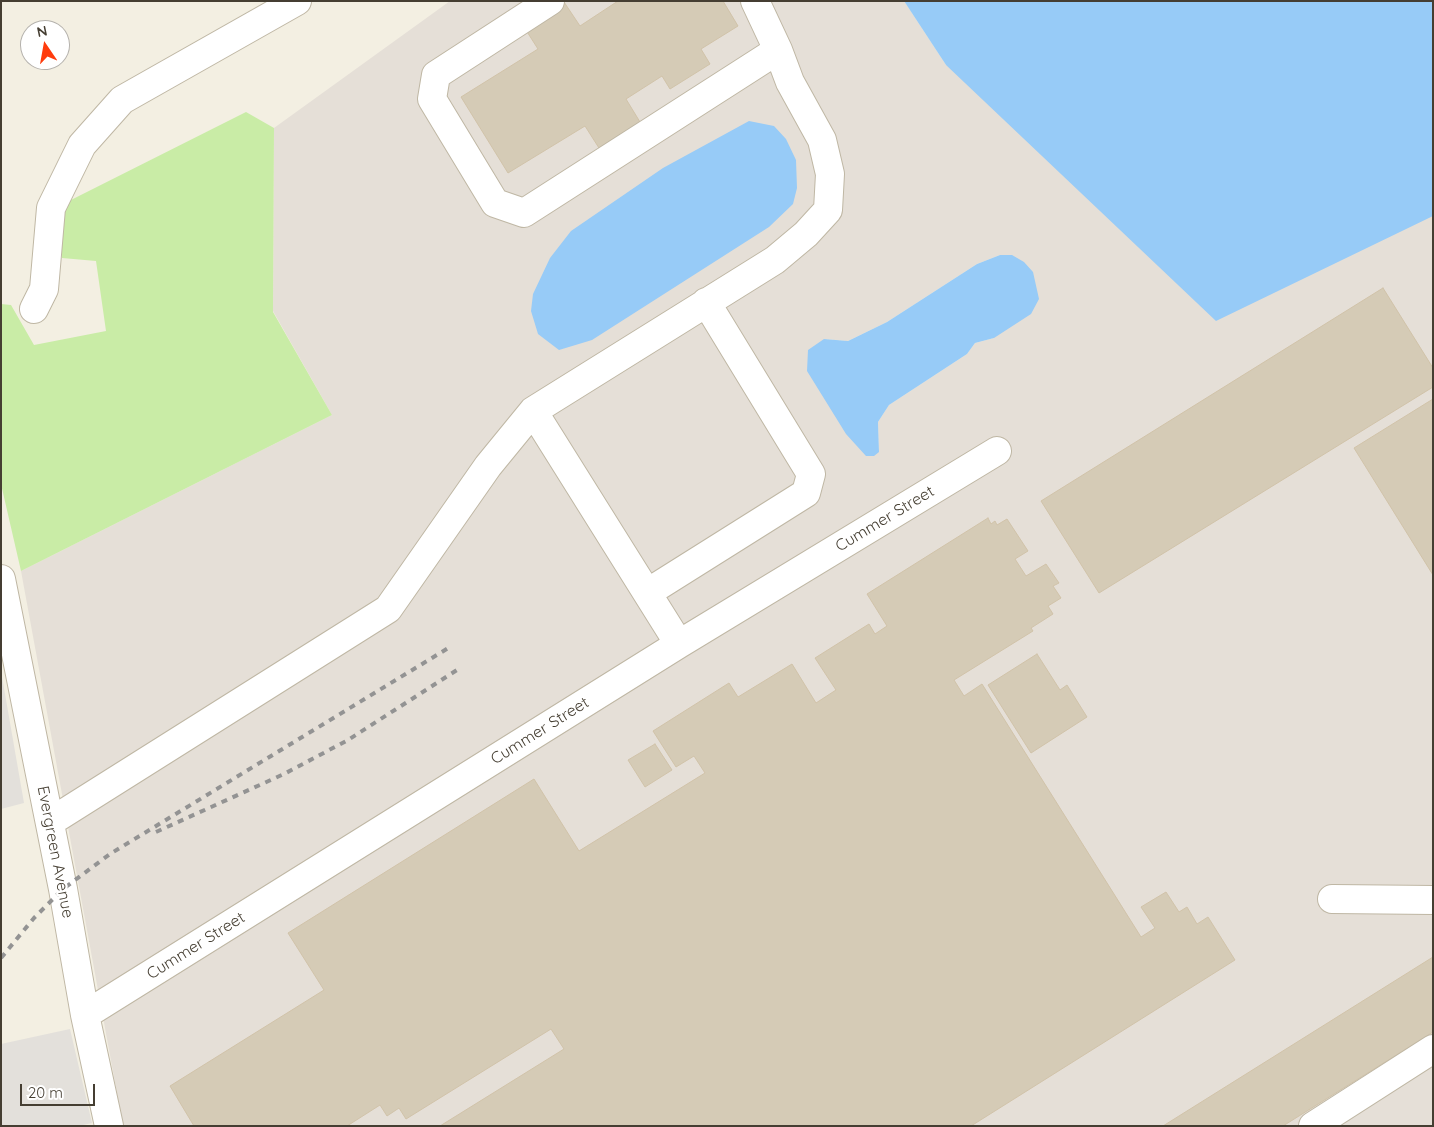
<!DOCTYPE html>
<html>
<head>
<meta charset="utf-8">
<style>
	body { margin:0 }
	#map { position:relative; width:1434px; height:1127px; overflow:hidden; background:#f3efe2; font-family:Quicksand,sans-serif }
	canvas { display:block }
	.frame { position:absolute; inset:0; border:2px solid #453e32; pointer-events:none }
	.north { position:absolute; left:20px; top:20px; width:50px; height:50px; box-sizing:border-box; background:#fff; border:1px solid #b5b2ad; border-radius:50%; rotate:348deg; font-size:14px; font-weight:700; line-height:20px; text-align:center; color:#453e32 }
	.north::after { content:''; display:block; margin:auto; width:18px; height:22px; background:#ff3c0d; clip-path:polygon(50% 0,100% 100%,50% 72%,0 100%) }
	.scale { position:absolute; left:20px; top:1084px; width:75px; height:22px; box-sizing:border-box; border:2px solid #453e32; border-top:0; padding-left:6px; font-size:15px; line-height:18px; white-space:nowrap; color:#453e32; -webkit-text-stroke:4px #fff; paint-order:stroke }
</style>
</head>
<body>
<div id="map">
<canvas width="1434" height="1127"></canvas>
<div class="frame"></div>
<div class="north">N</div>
<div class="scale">20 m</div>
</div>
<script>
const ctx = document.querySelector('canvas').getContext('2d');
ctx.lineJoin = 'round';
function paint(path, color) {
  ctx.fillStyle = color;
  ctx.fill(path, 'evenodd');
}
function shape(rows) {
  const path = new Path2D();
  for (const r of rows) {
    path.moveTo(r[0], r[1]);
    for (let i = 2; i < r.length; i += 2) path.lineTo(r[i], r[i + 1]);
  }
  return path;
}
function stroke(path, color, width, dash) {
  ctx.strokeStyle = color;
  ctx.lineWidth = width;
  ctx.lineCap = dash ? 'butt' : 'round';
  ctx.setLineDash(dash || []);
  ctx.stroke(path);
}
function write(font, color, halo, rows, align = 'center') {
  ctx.font = font + ' Quicksand,sans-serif';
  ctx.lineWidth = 4.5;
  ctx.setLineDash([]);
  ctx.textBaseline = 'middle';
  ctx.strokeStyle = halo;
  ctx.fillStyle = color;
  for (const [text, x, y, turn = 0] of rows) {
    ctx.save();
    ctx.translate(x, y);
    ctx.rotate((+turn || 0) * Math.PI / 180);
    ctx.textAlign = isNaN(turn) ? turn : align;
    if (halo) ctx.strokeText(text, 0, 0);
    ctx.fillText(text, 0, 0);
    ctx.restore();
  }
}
paint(shape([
	[450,1,904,1,946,65,1433,216,1433,1126,123,1126,21,571,332,415,273,311,274,128],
	[1000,255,994,338,975,343,967,354,889,405,878,422,879,452,824,339,848,341,887,322,977,264]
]), '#e5dfd7');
paint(shape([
	[246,112,274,128,273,312,332,415,21,571,1,484,1,304,11,305,34,345,106,331,96,261,62,258,61,205]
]), '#c9eca6');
paint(shape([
	[1,671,24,803,1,809],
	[70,1029,92,1123,79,1126,1,1126,1,1044]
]), '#e3e0db');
paint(shape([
	[904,1,1433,1,1433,216,1216,321,946,65],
	[749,121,774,126,786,139,796,160,797,188,793,204,769,227,592,340,559,350,538,334,531,311,533,294,550,258,571,231,663,168],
	[1000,255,1012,255,1024,262,1033,272,1039,299,1031,314,994,338,975,343,967,354,889,405,878,422,879,452,874,456,866,456,846,434,807,371,808,350,824,339,848,341,887,322,977,264]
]), '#97cbf7');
const building = shape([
	[618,1,723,1,738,26,701,49,710,64,670,89,662,76,626,99,640,122,599,148,585,126,508,173,461,97,538,49,524,27,564,2,580,26,618,1],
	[1383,288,1433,368,1433,387,1099,593,1041,501,1383,288],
	[1433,399,1433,575,1354,448,1433,399],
	[988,518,991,524,995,521,997,525,1007,519,1028,551,1015,559,1026,576,1046,564,1059,583,1053,586,1061,598,1048,606,1053,614,1031,628,1033,631,954,680,964,696,982,684,1141,937,1155,928,1141,907,1166,892,1179,912,1187,907,1197,924,1208,917,1235,960,971,1126,440,1126,564,1049,551,1029,406,1119,399,1108,387,1116,380,1105,347,1126,194,1126,170,1086,324,990,288,933,534,779,579,851,705,773,694,756,676,767,653,731,729,683,738,697,792,664,816,703,836,690,815,658,869,624,875,634,887,626,867,594,988,518],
	[1037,654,1060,690,1067,685,1087,717,1031,753,988,685,1037,654],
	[655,744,672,770,645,787,628,760,655,744],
	[1433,957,1433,1032,1283,1126,1163,1126,1433,957]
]);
paint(building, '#d5cbb6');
stroke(building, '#d1c3a9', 1);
const minor = shape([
	[550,1,436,75,432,99,495,203,524,213,778,50],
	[34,309,44,289,51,208,82,145,122,100,297,1],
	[533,411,679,644],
	[1,579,63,889,85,1015,109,1126],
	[647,593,806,493,811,474,706,302],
	[50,822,388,609,488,466,533,411,775,260,806,234,828,210,830,174,822,140,790,82,778,50,755,1],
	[1332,899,1433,900],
	[85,1015,679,644,997,451],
	[1313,1126,1433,1049]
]);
stroke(minor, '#bfb7a4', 30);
stroke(minor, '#fff', 28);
stroke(shape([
	[156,832,284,774,348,740,457,670],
	[1,958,34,918,63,889,110,854,450,647]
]), '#939393', 4, [6, 6]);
write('16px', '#453e32', '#fff', [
	["Cummer Street",885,519,-31],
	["Cummer Street",540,731,-32],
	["Evergreen Avenue",55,852,79],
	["Cummer Street",196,946,-32]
]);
</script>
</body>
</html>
